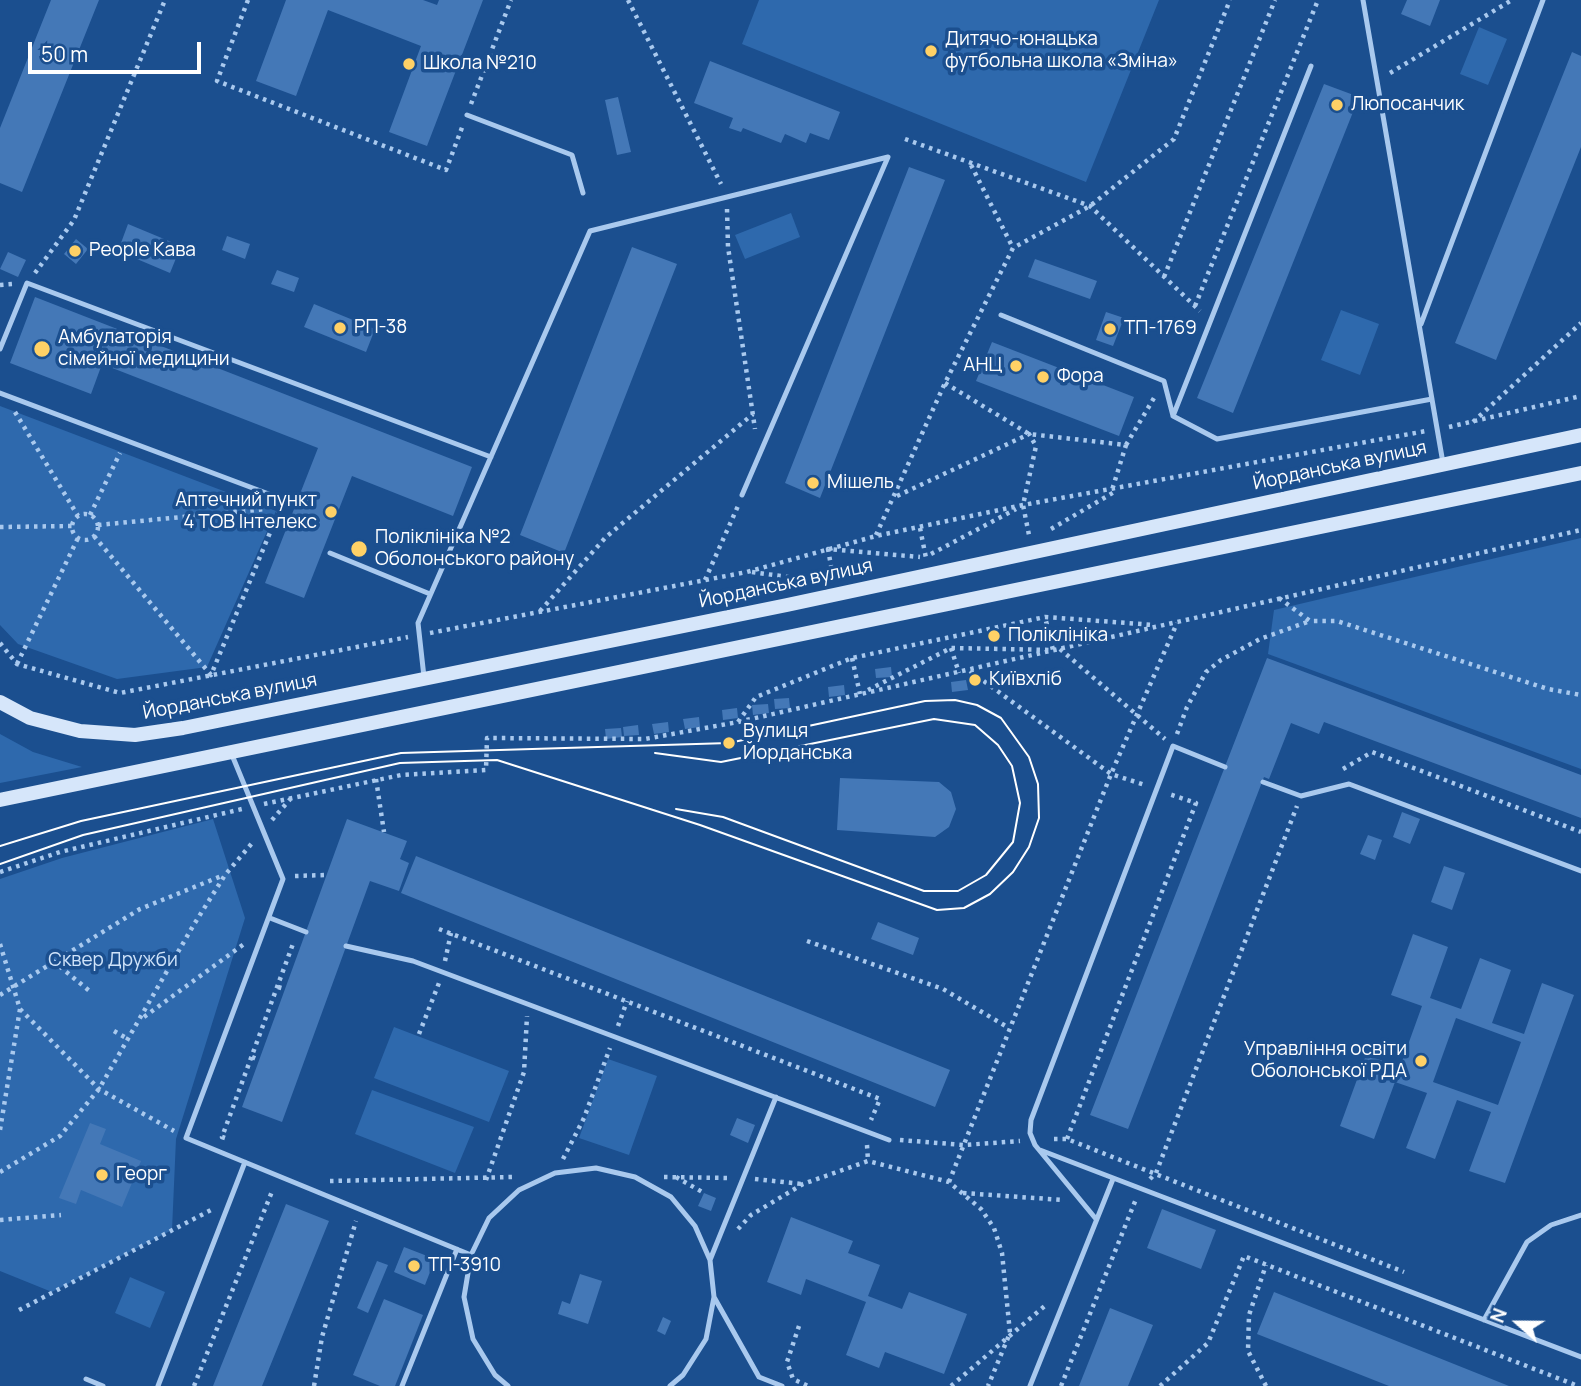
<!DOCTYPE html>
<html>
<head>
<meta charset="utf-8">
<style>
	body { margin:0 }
	#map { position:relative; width:1581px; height:1386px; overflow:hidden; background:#1b4f8f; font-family:Manrope,sans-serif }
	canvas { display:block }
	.north { position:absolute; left:1483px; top:1288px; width:70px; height:70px; -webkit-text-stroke:5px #1b4f8f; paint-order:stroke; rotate:291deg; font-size:19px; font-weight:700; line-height:28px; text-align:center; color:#fff }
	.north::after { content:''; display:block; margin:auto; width:24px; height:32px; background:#fff; clip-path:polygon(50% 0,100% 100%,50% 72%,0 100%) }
	.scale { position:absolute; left:28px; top:42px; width:173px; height:32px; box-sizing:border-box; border:4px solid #fff; border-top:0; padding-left:9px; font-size:21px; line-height:24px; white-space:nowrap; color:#fff; -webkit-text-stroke:5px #1b4f8f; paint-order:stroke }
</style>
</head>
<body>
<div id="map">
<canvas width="1581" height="1386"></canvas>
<div class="north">N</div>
<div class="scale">50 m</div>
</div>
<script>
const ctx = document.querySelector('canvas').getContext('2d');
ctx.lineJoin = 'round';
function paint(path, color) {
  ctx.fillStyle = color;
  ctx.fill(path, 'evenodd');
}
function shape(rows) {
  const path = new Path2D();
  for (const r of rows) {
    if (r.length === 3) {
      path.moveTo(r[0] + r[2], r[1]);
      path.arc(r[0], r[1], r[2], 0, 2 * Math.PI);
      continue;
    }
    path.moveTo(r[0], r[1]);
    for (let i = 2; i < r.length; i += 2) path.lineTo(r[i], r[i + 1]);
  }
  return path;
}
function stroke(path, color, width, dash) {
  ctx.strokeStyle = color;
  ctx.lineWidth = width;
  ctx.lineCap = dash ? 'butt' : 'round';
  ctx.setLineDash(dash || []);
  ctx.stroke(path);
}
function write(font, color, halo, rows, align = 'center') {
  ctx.font = font + ' Manrope,sans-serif';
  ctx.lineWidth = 7;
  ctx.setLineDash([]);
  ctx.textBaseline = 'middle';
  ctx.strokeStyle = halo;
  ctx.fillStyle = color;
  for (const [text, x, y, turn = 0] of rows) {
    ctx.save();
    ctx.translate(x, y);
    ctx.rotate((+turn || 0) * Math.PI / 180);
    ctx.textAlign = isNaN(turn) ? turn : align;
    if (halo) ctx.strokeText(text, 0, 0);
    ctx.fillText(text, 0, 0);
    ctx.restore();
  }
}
paint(shape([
	[759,0,1159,0,1086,182,742,44],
	[1479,27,1507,39,1488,85,1460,74],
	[791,213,800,237,745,259,735,235],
	[1341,310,1379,324,1360,375,1321,360],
	[0,406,276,511,207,667,117,679,18,644,0,625],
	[1581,538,1581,769,1268,654,1274,610],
	[0,734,33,752,82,767,0,783],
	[213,819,245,918,176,1139,172,1230,52,1292,0,1271,0,879,62,858],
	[394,1027,509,1071,489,1122,374,1078],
	[608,1059,657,1076,629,1155,579,1138],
	[372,1090,474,1127,455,1173,355,1134],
	[130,1277,165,1292,150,1328,115,1313]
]), '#2e69ad');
paint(shape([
	[51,0,99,0,22,192,0,183,0,128],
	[286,0,423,0,437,5,439,0,483,0,427,146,389,132,421,46,328,10,296,96,256,81],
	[1407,0,1440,0,1430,26,1401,14],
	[1572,52,1581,56,1581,147,1496,360,1455,343],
	[710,61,840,112,829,140,810,133,806,143,785,134,781,143,743,128,741,132,729,128,733,118,694,103],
	[1324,84,1359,97,1233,413,1197,398],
	[618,97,631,152,617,155,605,100],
	[909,167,945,180,820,498,785,483],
	[128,224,181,246,170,273,118,251],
	[227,236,250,244,245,259,222,250],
	[76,239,88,249,76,264,64,254],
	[632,247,677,264,564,553,520,535],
	[8,252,26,260,18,277,0,269],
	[1035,259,1097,281,1090,299,1028,277],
	[277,270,299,278,294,292,271,284],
	[35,297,472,467,453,516,352,476,304,598,265,583,318,448,102,364,91,394,10,363],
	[314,304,375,329,366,352,304,327],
	[1106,312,1124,318,1113,346,1096,340],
	[992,342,1134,397,1119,436,976,381],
	[1267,658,1581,775,1581,818,1324,722,1319,734,1291,723,1269,779,1264,777,1128,1129,1090,1115],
	[891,667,892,677,876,678,875,669],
	[966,680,968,690,952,692,951,682],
	[844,685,845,695,829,697,828,687],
	[789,698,790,708,775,709,774,699],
	[768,704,769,713,753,715,752,705],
	[737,708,738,718,723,720,722,710],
	[699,717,700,727,685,729,683,719],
	[668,722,669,732,654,734,652,724],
	[638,725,639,735,624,736,623,727],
	[621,728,622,737,606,739,605,729],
	[840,778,939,782,951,792,956,809,949,827,935,837,837,830],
	[1402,812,1420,819,1410,844,1393,837],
	[347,819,407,841,400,859,409,863,399,891,370,881,282,1122,242,1107],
	[1368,835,1382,840,1375,860,1360,854],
	[416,856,950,1070,935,1107,401,893],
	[1444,866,1465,873,1452,910,1431,902],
	[878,922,919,938,913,955,871,939],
	[1413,934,1448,947,1430,998,1461,1009,1480,958,1511,970,1492,1023,1524,1034,1542,983,1574,995,1505,1183,1469,1171,1491,1112,1457,1100,1435,1159,1406,1148,1427,1093,1395,1082,1374,1139,1340,1126,1366,1055,1400,1067,1422,1006,1391,995],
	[1456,1018,1521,1042,1498,1105,1433,1082],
	[737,1118,755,1125,748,1143,730,1135],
	[90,1123,106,1129,100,1144,141,1161,122,1207,81,1190,76,1204,59,1198],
	[704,1193,716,1198,711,1211,698,1206],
	[286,1204,329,1221,262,1386,213,1386],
	[1162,1209,1216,1230,1201,1269,1147,1248],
	[791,1217,853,1241,848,1253,880,1265,868,1296,902,1309,909,1292,967,1314,944,1374,885,1352,879,1368,846,1355,866,1302,806,1279,801,1295,767,1282],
	[404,1247,435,1259,425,1285,394,1272],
	[377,1261,388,1265,368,1313,357,1308],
	[580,1274,602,1281,588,1324,558,1314,562,1301,570,1304],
	[1274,1292,1509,1386,1389,1386,1257,1334],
	[384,1299,423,1315,395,1386,380,1386,353,1375],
	[1110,1308,1153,1325,1128,1386,1079,1386],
	[663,1317,671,1321,665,1335,657,1331]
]), '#4478b7');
stroke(shape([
	[248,0,217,81,446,170,463,125],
	[628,0,721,184],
	[1390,73,1512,0],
	[471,104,511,0],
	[905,139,1090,206,1200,311],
	[971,165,1013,248],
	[727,209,728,247,755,429],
	[35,273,74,220,165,0],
	[1164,277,1275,0],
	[0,285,13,284],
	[1195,306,1318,0],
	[945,383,1029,434,1126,445,1112,490],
	[15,412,78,516],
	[1473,422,1581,323],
	[1449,427,1581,396],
	[1126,445,1154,398],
	[897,496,1029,434,1036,446,1023,505,1029,535],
	[85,527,13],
	[90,515,120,453],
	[98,525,266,509],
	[0,527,72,526],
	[920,528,926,558],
	[1051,529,1116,491],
	[876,535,945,383,1013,248,1090,206,1174,139,1230,0],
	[94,536,211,675,279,511],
	[931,554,1016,509],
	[752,572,809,580],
	[833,577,828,549,920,557],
	[705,580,738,506],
	[1279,598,1310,621,1337,621,1548,689,1581,695],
	[540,611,606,537,753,414],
	[430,633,747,572,876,536,1023,505,1426,431],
	[0,643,17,664,120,693,408,637],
	[951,648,959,673],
	[1060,649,1165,739],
	[852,658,860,694],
	[17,664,78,538],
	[970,671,1111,774,1145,785],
	[868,690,951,648,1053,650,1045,617],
	[738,722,756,697,852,658,1045,617,1155,625],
	[1177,734,1187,707,1206,672,1221,660,1260,639,1310,621],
	[1343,769,1372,752,1581,832],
	[376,779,384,832],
	[264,804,401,775,486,770,487,738,645,739,738,722,1581,530],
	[272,820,292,797],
	[0,872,60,852,242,809],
	[295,876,326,875],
	[439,929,880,1099,871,1120],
	[807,941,943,989,1009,1028],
	[0,944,20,1009,0,1130],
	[53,961,92,993],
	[445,961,451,933],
	[278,987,285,989],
	[0,995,140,909,224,875],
	[20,1009,99,1089,174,1131],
	[144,1017,244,944],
	[618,1026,627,1001],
	[114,1031,128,1039],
	[419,1034,439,983],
	[252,1057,259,1060],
	[225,1138,222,1137,294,941],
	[1054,1139,1067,1139,1404,1272],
	[1067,1139,1196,803,1169,794],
	[900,1140,964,1145,1020,1141],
	[867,1145,868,1161],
	[563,1159,584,1118,610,1048],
	[0,1172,60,1136,99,1089,193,926,225,875,253,842],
	[664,1177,729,1178],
	[676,1177,704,1193],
	[755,1179,802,1184],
	[1150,1179,1156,1173,1297,806],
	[486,1180,524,1072,527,1016],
	[330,1181,514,1177],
	[949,1182,1111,774,1177,623],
	[963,1193,1063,1200],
	[0,1220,61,1215],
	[738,1229,751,1215,803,1184,868,1161,949,1182,981,1209,994,1228,1002,1253,1010,1333,988,1386],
	[19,1310,211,1210],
	[799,1326,787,1362,793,1379,808,1386],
	[194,1386,273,1189],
	[314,1386,322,1337,356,1221],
	[951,1386,1047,1304],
	[1061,1386,1136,1199],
	[1160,1386,1208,1343,1244,1256,1578,1386],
	[1266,1386,1248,1351,1249,1315,1266,1265]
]), '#a9c9ee', 4.5, [3.5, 5]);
stroke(shape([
	[1363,0,1443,463],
	[467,115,572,155,583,193],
	[1001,315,1164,381,1173,416,1217,439,1432,399],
	[1421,324,1543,0],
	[0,349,27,283,491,457],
	[0,393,282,499],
	[1173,416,1311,66],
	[742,495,888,157],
	[330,553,430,594],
	[424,677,418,623,590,231,888,157],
	[232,755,283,879,186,1138,471,1255],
	[1263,782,1301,796,1349,784,1581,871],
	[270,918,306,932],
	[346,946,413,961,889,1140],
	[1040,1150,1581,1357],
	[1096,1219,1035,1145,1030,1133,1031,1120,1173,746,1225,767],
	[710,1260,776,1097],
	[714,1297,759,1377,782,1386],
	[1484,1320,1527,1242,1551,1225,1581,1215],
	[86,1379,103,1386],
	[158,1386,245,1162],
	[402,1386,457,1249],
	[508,1386,495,1375,473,1339,464,1297,471,1255,489,1218,519,1190,555,1173,596,1168,635,1177,671,1197,695,1226,710,1260,714,1297,706,1339,683,1375,670,1386],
	[1030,1386,1113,1179]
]), '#a9c9ee', 5);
stroke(shape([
	[0,702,30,718,80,731,135,735,183,728,787,605,1581,435],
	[0,800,1581,473]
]), '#d6e6fa', 14);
stroke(shape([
	[655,753,721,762,934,719,975,725,998,745,1012,766,1020,803,1013,842,986,875,958,891,924,891,723,817,676,809],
	[0,846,81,821,401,753,729,743,925,701,955,700,977,705,1001,718,1029,757,1038,784,1039,818,1029,847,1013,872,990,894,964,908,937,910,700,825,497,760,400,763,83,835,0,864]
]), '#fff', 2);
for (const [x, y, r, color] of [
	[931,51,7,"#ffd166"],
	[409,64,7,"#ffd166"],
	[1337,105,7,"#ffd166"],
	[75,251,7,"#ffd166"],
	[340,328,7,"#ffd166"],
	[1110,329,7,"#ffd166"],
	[42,349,9,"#ffd166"],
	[1016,366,7,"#ffd166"],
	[1043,377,7,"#ffd166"],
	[813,483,7,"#ffd166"],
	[331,512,7,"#ffd166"],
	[359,549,9,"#ffd166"],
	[994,636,7,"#ffd166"],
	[975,680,7,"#ffd166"],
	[729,743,7,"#ffd166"],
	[1421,1061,7,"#ffd166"],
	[102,1175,7,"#ffd166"],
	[414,1266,7,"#ffd166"]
]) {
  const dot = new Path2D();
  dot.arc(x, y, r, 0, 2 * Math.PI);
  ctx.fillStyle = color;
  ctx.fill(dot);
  stroke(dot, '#1b4f8f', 2.5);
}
write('19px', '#fff', '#1b4f8f', [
	["Дитячо-юнацька",945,40],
	["футбольна школа «Зміна»",945,62],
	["Школа №210",423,64],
	["Люпосанчик",1351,105],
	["People Кава",89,251],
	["РП-38",354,328],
	["ТП-1769",1124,329],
	["Амбулаторія",58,338],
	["сімейної медицини",58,360],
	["АНЦ",1002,366,"right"],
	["Фора",1057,377],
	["Мішель",827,483],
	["Аптечний пункт",317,501,"right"],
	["4 ТОВ Інтелекс",317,523,"right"],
	["Поліклініка №2",375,538],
	["Оболонського району",375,560],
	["Поліклініка",1008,636],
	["Київхліб",989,680],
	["Вулиця",743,732],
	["Йорданська",743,754],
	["Управління освіти",1407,1050,"right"],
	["Оболонської РДА",1407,1072,"right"],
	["Георг",116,1175],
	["ТП-3910",428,1266]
], 'left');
write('19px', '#fff', '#1b4f8f', [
	["Йорданська вулиця",1340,466,-12],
	["Йорданська вулиця",786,584,-12],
	["Йорданська вулиця",230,697,-11]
]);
write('19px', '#cfe3fa', '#1b4f8f', [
	["Сквер Дружби",113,961]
]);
</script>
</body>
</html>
